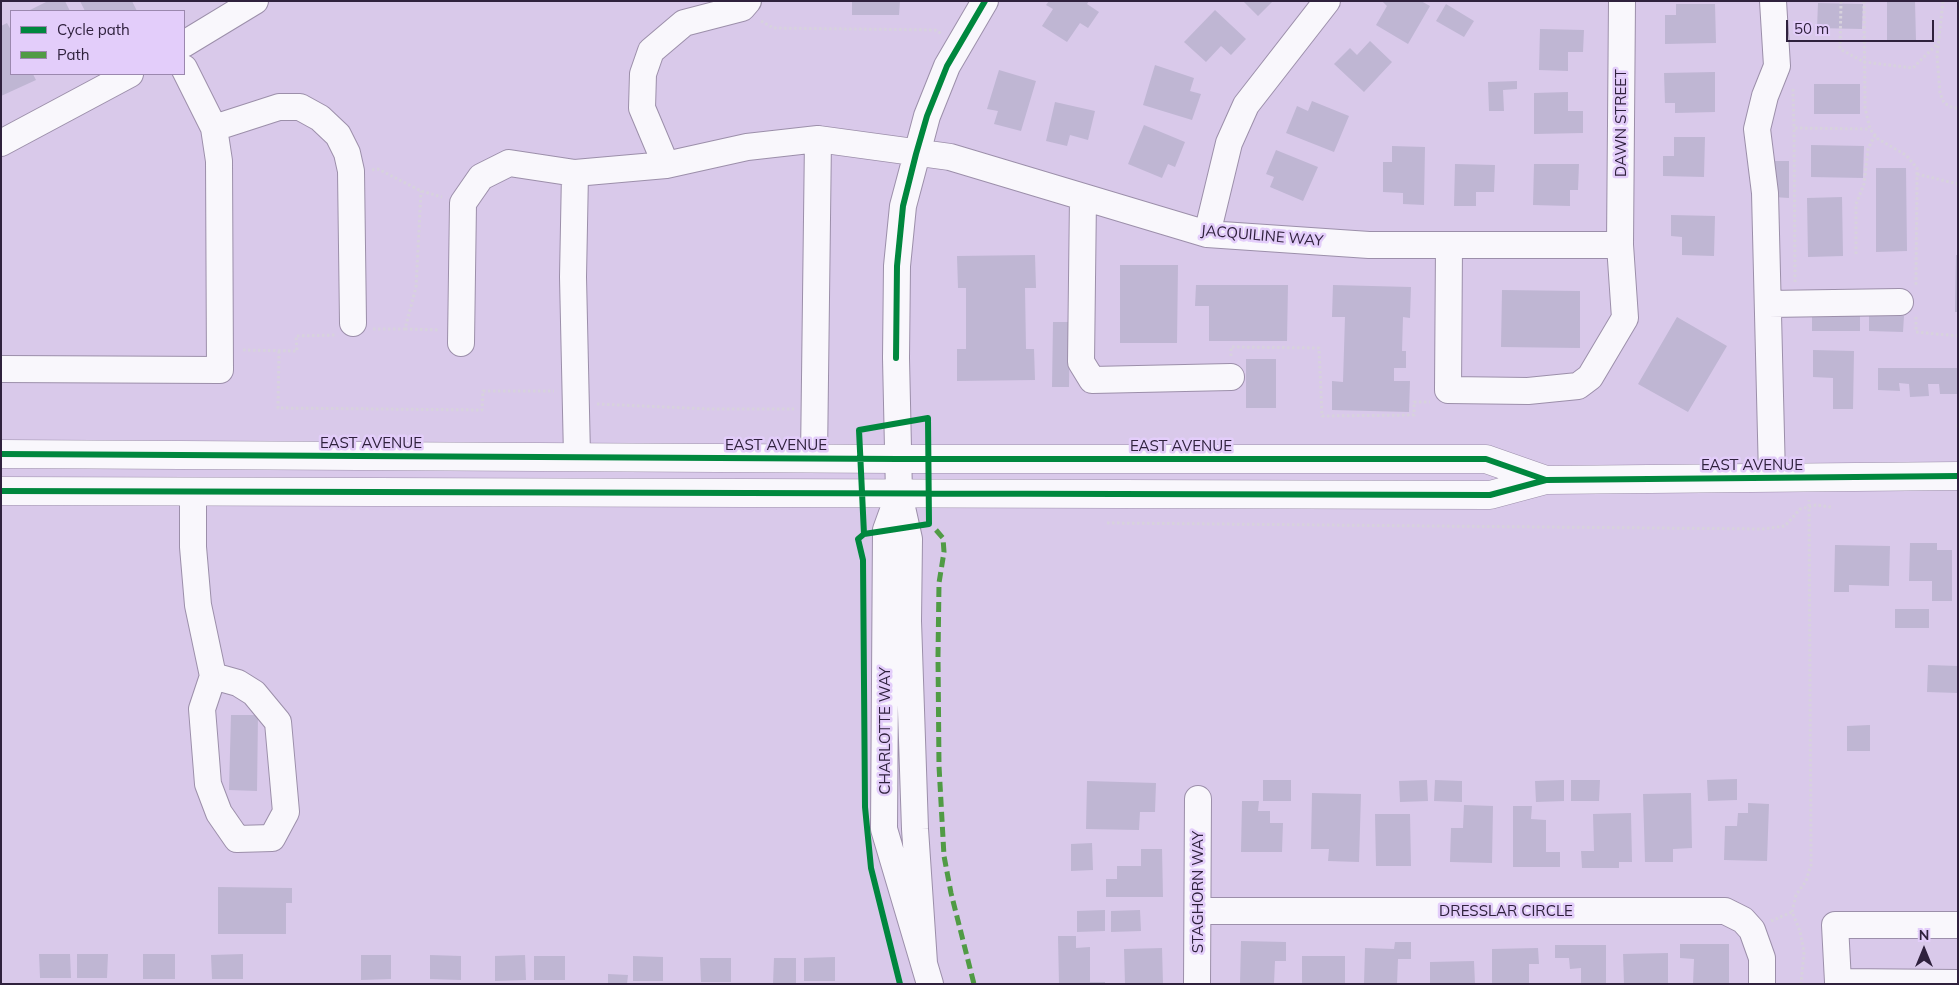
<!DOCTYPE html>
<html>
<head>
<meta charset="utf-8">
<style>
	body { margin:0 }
	#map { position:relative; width:1959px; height:985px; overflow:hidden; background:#d9c9ea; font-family:Mulish,sans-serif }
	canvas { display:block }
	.frame { position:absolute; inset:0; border:2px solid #2f213d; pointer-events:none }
	.legend { position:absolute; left:10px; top:10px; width:175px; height:65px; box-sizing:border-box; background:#e3cdfa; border:1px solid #9b88ae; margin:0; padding:6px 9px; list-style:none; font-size:15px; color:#2f213d }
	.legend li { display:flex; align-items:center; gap:10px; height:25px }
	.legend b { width:25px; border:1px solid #9b88ae }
	.north { position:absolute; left:1899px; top:925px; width:50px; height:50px; -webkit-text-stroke:4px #e3cdfa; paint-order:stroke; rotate:0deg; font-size:14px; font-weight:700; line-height:20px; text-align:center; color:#2f213d }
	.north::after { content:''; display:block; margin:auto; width:18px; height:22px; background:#2f213d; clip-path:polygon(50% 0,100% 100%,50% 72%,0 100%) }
	.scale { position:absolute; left:1786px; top:20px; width:148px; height:22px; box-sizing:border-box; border:2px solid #2f213d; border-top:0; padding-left:6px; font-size:15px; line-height:18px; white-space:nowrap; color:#2f213d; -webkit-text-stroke:4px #e3cdfa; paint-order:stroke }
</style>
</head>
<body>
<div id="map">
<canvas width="1959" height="985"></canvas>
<div class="frame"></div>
<ul class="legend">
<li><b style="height:6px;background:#00873e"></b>Cycle path</li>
<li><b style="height:6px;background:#509b45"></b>Path</li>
</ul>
<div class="north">N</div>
<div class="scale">50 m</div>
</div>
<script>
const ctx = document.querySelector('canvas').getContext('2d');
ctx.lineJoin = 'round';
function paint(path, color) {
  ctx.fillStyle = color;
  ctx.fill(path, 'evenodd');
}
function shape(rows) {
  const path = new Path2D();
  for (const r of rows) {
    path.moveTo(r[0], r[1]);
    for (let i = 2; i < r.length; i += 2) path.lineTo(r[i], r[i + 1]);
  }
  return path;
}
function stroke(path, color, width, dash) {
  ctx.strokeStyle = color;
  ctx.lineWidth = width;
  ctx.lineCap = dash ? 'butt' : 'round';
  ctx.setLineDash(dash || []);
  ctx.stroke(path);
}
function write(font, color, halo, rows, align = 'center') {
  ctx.font = font + ' Mulish,sans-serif';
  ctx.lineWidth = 5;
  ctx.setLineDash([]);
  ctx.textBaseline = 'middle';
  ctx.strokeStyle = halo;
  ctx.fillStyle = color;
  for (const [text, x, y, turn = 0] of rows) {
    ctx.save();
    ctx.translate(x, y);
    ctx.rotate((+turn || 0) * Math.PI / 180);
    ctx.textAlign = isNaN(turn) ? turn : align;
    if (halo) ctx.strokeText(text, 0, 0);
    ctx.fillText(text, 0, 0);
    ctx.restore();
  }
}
paint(shape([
	[48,1,65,1,70,11,28,11],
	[80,1,132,1,137,11,85,11],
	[852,1,900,1,899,15,852,15],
	[1049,1,1089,1,1087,4,1099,12,1088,28,1080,23,1067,42,1042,26,1053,9,1046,5],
	[1243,1,1273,1,1258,16],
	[1382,1,1421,1,1430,6,1408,44,1376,25,1387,6],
	[1887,1,1915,1,1916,41,1887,41],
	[1818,3,1863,4,1862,29,1817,28],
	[1446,4,1474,21,1464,37,1436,21],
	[1676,4,1715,4,1716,43,1665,44,1665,15,1676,15],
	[1215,10,1246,39,1231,55,1221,46,1206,62,1184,42],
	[7,23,11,30,11,74,33,74,36,80,1,96,1,26],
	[1540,29,1584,30,1583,52,1568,52,1568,71,1539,70],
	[1370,41,1392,62,1364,92,1334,64,1350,48,1357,55],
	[1155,65,1194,78,1190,91,1201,94,1192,120,1143,105],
	[999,70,1036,81,1021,131,994,124,998,111,987,109],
	[1715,72,1715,112,1675,113,1675,103,1665,103,1664,73],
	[1517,81,1517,89,1503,90,1504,111,1489,111,1488,82],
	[1814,84,1860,84,1860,114,1814,114],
	[1568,92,1568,111,1583,111,1583,133,1534,134,1534,93],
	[1312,101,1349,116,1334,152,1286,133,1297,106,1308,111],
	[1055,102,1095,111,1088,140,1070,135,1067,146,1046,141],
	[1144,125,1185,142,1175,167,1168,164,1162,178,1128,164],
	[1674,137,1705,137,1704,177,1663,176,1663,156,1674,156],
	[1811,145,1864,146,1863,178,1811,177],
	[1392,146,1425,147,1424,205,1403,204,1403,193,1383,192,1383,162,1392,162],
	[1276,150,1318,167,1303,201,1270,187,1274,177,1266,174],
	[1773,161,1789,161,1789,198,1773,197],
	[1455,164,1495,165,1494,192,1476,192,1476,206,1454,206],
	[1534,164,1579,164,1578,190,1570,190,1570,206,1533,205],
	[1876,168,1906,168,1907,251,1876,252],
	[1842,197,1843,256,1808,257,1807,198],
	[1671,215,1715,216,1714,256,1682,255,1682,237,1671,236],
	[1035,255,1036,288,1025,288,1026,349,1034,349,1035,380,957,381,957,349,966,349,966,288,958,288,957,256],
	[1956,255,1958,255,1958,312,1955,312],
	[1120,265,1178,265,1177,343,1120,343],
	[1196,285,1288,285,1287,341,1209,341,1209,306,1195,306],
	[1333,285,1411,287,1410,318,1403,317,1402,351,1406,351,1406,368,1394,368,1394,381,1410,381,1409,412,1332,410,1332,381,1343,382,1345,317,1332,317],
	[1502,290,1580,291,1580,348,1501,347],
	[1812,315,1860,315,1860,331,1812,331],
	[1869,316,1904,316,1903,332,1869,331],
	[1677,317,1727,346,1688,412,1638,384],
	[1053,322,1070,322,1069,387,1052,387],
	[1813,350,1854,351,1853,409,1833,409,1833,378,1813,377],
	[1246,359,1276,359,1276,408,1246,408],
	[1878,368,1958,368,1958,394,1940,394,1939,384,1928,384,1929,396,1910,397,1909,384,1899,383,1900,391,1878,390],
	[1910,543,1937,543,1937,550,1952,550,1952,601,1932,601,1932,581,1909,581],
	[1835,545,1890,546,1889,586,1849,585,1849,592,1834,592],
	[1895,609,1929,609,1929,628,1895,628],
	[1928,665,1958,666,1958,693,1927,692],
	[231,715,258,715,257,791,229,790],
	[1870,725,1870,751,1847,751,1847,726],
	[1737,779,1737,800,1708,801,1707,780],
	[1263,780,1291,780,1291,801,1263,801],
	[1427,780,1428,801,1400,802,1399,781],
	[1435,780,1462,781,1462,802,1434,801],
	[1564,780,1564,801,1536,802,1535,781],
	[1571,780,1600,780,1599,801,1571,801],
	[1087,781,1156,783,1155,812,1140,812,1139,830,1086,829],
	[1312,793,1361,794,1359,862,1328,861,1329,849,1311,849],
	[1691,793,1692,848,1673,849,1673,862,1645,862,1643,794],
	[1242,801,1259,801,1258,811,1270,811,1270,823,1283,823,1282,852,1241,852],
	[1748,803,1769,804,1767,861,1724,860,1725,826,1737,826,1738,813,1748,813],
	[1464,805,1493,806,1492,863,1450,862,1451,828,1463,828],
	[1513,806,1532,806,1531,819,1546,820,1546,852,1560,852,1560,867,1513,867],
	[1631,813,1632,862,1619,862,1619,868,1582,868,1581,851,1594,851,1593,814],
	[1375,814,1410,814,1411,866,1376,866],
	[1092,843,1093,870,1071,871,1071,844],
	[1141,849,1162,849,1163,897,1106,897,1106,879,1117,879,1117,866,1141,866],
	[218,887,292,888,292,903,286,903,286,934,218,934],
	[1105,910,1105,931,1077,932,1077,911],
	[1140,910,1141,931,1111,932,1111,911],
	[1058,936,1076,936,1076,948,1090,947,1090,982,1105,982,1105,984,1059,984],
	[1241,941,1286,942,1286,961,1275,961,1274,984,1240,984],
	[1395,942,1411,942,1411,959,1398,959,1397,984,1364,984,1365,948,1394,949],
	[1680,944,1729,944,1729,984,1693,984,1694,959,1680,958],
	[1555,945,1606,945,1606,984,1581,984,1581,968,1570,969,1569,958,1555,958],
	[1162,948,1163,984,1125,984,1124,949],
	[1538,948,1539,964,1529,964,1529,984,1492,984,1492,949],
	[1668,953,1668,984,1624,984,1623,954],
	[39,954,70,954,71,978,40,978],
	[77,954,108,954,107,978,77,978],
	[143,954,175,954,175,979,143,979],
	[243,954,243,979,212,979,211,955],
	[361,955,391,955,391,979,361,980],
	[430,955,461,956,461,980,430,979],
	[525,955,526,980,495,981,495,956],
	[534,956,565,956,565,980,534,980],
	[633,956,663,957,663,981,633,981],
	[1302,956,1345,956,1345,984,1302,984],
	[835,957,835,981,804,981,804,958],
	[700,958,731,958,731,982,701,982],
	[774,958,796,958,796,984,773,984],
	[1474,961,1475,984,1430,984,1430,962],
	[608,974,628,975,627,984,608,984]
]), '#bfb6d3');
const minor = shape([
	[184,44,255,1],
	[184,68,214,128],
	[1,143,130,74],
	[666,165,642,108,643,74,651,51,684,23,742,8,748,1],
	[575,173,573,277,577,456],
	[1083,197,1081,362,1092,380,1231,377],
	[1207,234,1229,143,1246,105,1327,1],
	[1449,246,1448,390,1528,391,1578,386,1590,377,1625,318,1620,245,1622,1],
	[1768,304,1900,302],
	[461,343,463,203,481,177,509,163,575,173,666,165,747,147,818,139,950,157,1207,234,1369,245,1620,245],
	[1,369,220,370,219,161,214,128,279,107,300,107,320,118,338,135,347,153,351,171,353,323],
	[814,458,818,139],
	[1772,476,1765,193,1757,129,1765,96,1777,66,1773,1],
	[193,493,193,547,198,605,213,676,238,683,254,693,278,722,286,812,272,838,237,839,219,813,208,784,202,709,213,676],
	[899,494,886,530,884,829,930,984],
	[1198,911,1725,911,1743,920,1752,930,1762,958,1762,984],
	[1958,925,1835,925,1838,982,1958,983],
	[924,963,915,829,908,621,909,539,899,494,896,358,897,266,903,206,927,116,947,66,985,1],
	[1197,984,1198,799]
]);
const major = shape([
	[1,454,898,459,1486,459,1546,480],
	[1,491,1490,495,1546,480,1958,476]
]);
stroke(minor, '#9c8faa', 28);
stroke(major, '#9c8faa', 29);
stroke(shape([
	[1841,1,1840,49,1864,62,1913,68,1939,42],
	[1864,1,1865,108,1870,129,1878,139,1906,155,1917,168,1916,286],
	[1943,1,1937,56,1940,93,1944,103,1953,108,1958,108],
	[761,21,773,28,935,30,942,34],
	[1793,89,1794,128],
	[372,170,378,169,421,191,442,197],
	[1917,174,1958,184],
	[1856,254,1856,204,1864,184,1868,149,1875,135],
	[1795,282,1794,128,1870,129],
	[1916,317,1916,332,1958,336],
	[373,329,405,329,416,287,421,191],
	[405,329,440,330],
	[243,350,297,351,296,336,335,335],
	[279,351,278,408,482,410,483,391,554,391],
	[1231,356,1231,347,1319,348,1322,416,1414,415,1414,402,1430,402],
	[597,404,709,409,794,409],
	[1957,427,1958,424],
	[1107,523,1763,529,1785,526,1800,509,1816,505,1831,507],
	[1792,912,1796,895,1806,881,1811,865,1809,500],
	[1771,921,1792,912,1800,931,1804,952,1801,984]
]), '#d7d2dd', 3, [2.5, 2.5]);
stroke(minor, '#f9f7fc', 26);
stroke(major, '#f9f7fc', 28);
stroke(shape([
	[936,530,943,538,944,552,939,583,938,656,939,766,944,856,951,893,974,984]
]), '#509b45', 5, [10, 5]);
stroke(shape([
	[896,358,897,266,903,206,916,154,927,116,947,66,985,1],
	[1,454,898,459,1486,459,1546,480],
	[1,491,1490,495,1546,480,1958,476],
	[864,534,859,430,928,418,929,524,864,534,858,539,863,560,865,807,871,868,900,984]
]), '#00873e', 6);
write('15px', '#2f213d', '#e3cdfa', [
	["DAWN STREET",1621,123,-90],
	["JACQUILINE WAY",1262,236,5],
	["EAST AVENUE",371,443],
	["EAST AVENUE",776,445],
	["EAST AVENUE",1181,446],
	["EAST AVENUE",1752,465],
	["CHARLOTTE WAY",885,731,-90],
	["STAGHORN WAY",1198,892,-90],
	["DRESSLAR CIRCLE",1506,911]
]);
</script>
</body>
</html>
